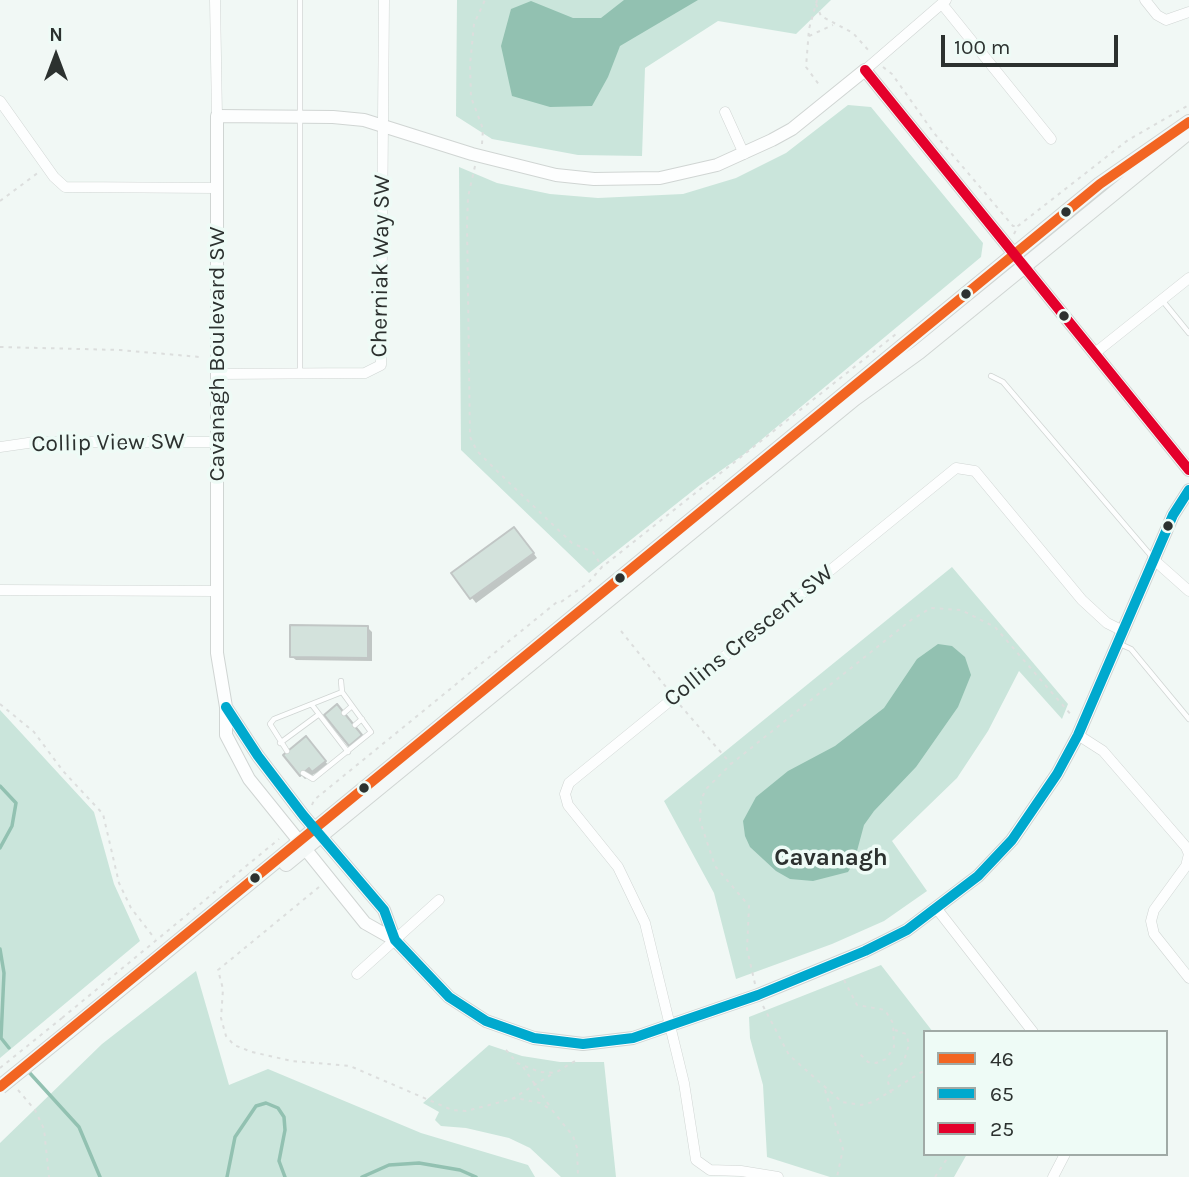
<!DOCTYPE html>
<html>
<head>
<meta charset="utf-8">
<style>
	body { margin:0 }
	#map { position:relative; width:1189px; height:1177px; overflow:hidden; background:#f1f8f5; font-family:Karla,sans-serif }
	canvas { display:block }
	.legend { position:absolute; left:923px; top:1030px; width:245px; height:126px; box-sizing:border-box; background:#eefbf6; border:2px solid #a0aaa6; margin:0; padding:9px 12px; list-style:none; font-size:21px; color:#2c312f }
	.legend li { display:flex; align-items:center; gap:14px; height:35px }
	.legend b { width:35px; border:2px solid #a0aaa6 }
	.north { position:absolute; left:21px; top:21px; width:70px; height:70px; -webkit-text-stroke:5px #eefbf6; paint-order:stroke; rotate:0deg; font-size:19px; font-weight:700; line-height:28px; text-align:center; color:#2c312f }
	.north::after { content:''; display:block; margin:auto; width:24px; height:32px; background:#2c312f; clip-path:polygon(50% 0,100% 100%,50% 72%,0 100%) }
	.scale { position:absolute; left:941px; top:35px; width:177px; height:32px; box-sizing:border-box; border:4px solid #2c312f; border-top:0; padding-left:9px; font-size:21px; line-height:24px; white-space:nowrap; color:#2c312f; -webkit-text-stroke:5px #eefbf6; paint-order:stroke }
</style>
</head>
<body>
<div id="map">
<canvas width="1189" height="1177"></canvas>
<ul class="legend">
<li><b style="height:9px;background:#f26522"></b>46</li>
<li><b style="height:9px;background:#00a9ce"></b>65</li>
<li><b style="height:9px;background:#e4002b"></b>25</li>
</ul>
<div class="north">N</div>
<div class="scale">100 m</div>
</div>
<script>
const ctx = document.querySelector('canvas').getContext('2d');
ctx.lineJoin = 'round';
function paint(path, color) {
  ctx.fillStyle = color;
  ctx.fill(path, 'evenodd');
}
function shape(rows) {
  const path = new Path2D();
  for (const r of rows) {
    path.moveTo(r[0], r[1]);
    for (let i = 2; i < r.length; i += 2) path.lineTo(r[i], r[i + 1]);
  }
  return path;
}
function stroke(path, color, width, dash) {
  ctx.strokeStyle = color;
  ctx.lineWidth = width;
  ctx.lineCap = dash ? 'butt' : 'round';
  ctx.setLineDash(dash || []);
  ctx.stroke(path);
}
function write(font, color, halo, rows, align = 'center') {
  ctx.font = font + ' Karla,sans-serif';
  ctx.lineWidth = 7;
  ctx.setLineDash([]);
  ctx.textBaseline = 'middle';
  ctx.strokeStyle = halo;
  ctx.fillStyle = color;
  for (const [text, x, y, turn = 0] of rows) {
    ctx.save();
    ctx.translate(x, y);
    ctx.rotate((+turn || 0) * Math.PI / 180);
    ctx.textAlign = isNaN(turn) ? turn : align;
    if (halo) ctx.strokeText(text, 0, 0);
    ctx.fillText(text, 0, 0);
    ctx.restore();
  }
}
paint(shape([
	[457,0,831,0,796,34,718,21,645,68,642,156,578,155,492,139,456,116],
	[848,105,871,107,983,243,981,257,743,455,700,485,589,573,461,450,459,167,497,183,550,194,598,198,683,194,736,178,786,153],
	[952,567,1068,704,1062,719,1019,671,988,731,957,778,892,841,927,891,884,921,832,944,736,979,714,893,664,801],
	[0,710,94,812,114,884,140,941,0,1058],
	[881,965,933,1032,925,1032,925,1154,967,1154,954,1177,830,1177,767,1157,763,1085,750,1038,749,1017],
	[196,971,229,1085,268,1069,421,1133,528,1165,535,1177,0,1177,0,1143,102,1044],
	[489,1045,522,1056,560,1062,604,1062,616,1177,561,1177,530,1148,509,1138,466,1128,441,1126,435,1120,439,1112,423,1103]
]), '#cae5db');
paint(shape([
	[624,0,698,0,620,46,608,77,592,106,550,107,512,96,501,46,511,9,531,1,573,18,601,18],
	[938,644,952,646,965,657,971,675,958,707,916,767,874,811,864,825,854,862,848,872,813,881,790,879,776,871,750,847,745,836,743,821,756,797,788,771,835,746,884,708,917,659]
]), '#92c1b1');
paint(shape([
	[519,533,537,558,476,603,453,574],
	[367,627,372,632,372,661,296,660,291,656],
	[310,743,329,766,305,779,301,775]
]), '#0003');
stroke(shape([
	[0,786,16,803,12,826,0,848],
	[0,949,4,973,1,1038,9,1048],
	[27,1070,79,1127,100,1177],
	[227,1177,235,1137,256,1106,266,1103,278,1108,284,1117,285,1130,279,1161,285,1177],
	[362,1177,389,1165,419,1163,460,1170,476,1177]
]), '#92c1b1', 3.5);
const building = shape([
	[514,527,534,553,470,599,451,573,514,527],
	[290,625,368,626,368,658,290,657,290,625],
	[337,704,362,735,349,746,324,715,337,704],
	[306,736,326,761,312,772,309,768,300,776,283,755,306,736]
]);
paint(building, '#d3e2dc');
stroke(building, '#c1c6c5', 2);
const service = shape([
	[300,0,300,372],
	[1162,300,1189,333],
	[991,376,1003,382,1153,558],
	[1120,644,1131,649,1189,719],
	[341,681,342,692],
	[312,705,348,752],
	[344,713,352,706],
	[355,725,362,719],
	[280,743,318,715],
	[287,751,270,724,274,719,342,692,371,732,313,779,303,773]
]);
const minor = shape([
	[215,0,217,116],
	[1145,0,1157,15,1166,20,1189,12],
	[942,4,1051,139],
	[865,70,946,0],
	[0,101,54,177,65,187,217,188],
	[725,112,744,154],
	[1095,353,1189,278],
	[217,374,365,373,381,365,384,0],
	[0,447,35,442,216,442],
	[1153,559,1189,591],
	[0,590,216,591],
	[1078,735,1103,751,1186,847,1189,854,1186,866,1154,910,1151,921,1154,934,1189,978],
	[937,909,1033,1032],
	[357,974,439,900],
	[778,1177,741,1171,710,1170,696,1160,684,1083,645,923,618,867,568,805,565,794,569,783,956,468,975,471,1082,600,1107,623,1121,630],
	[1053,1177,1065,1154]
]);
const tertiary = shape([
	[226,707,258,756,303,815,384,910,395,940,449,997,486,1021,534,1038,583,1044,633,1038,758,995,865,951,907,930,978,876,1012,840,1057,774,1078,735,1173,515,1189,490],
	[395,940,365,923,249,779,226,735,226,707,217,653,217,116,333,117,364,120,472,154,556,175,594,179,660,178,717,165,772,140,792,129,865,70,1189,470]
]);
const secondary = shape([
	[286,864,854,399,919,352,1189,132],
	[68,1032,1100,184,1189,122]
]);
stroke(service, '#d0d5d3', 6);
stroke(minor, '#d0d5d3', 11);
stroke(tertiary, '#d0d5d3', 14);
stroke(secondary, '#d0d5d3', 16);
stroke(shape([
	[817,0,809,29,806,67,820,86],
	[816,4,821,16,853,33,870,52],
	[809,36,833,25],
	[883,67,892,74,934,133,1013,226,1017,226],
	[482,144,483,129,471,97,470,65,474,24,485,0],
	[475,166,468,197,467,224,470,437,477,451,499,473,572,543,593,552,602,567],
	[0,201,39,172],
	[1014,234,1018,226,1128,140,1189,105],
	[0,347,120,350,200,357],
	[621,631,666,687],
	[0,704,34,732,63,771,103,814,119,883,131,908,155,939],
	[680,705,731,764],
	[312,805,314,800,557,602,561,602,588,583,602,567,896,334],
	[319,887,218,970,223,989,221,1018,226,1036,234,1045,252,1052,292,1061,350,1066,452,1110,466,1111,516,1098,540,1103,552,1110,573,1136,577,1148,578,1177],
	[844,980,857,1005,885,1010,893,1023,894,1047,886,1059,876,1063,868,1062,858,1052],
	[755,984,747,949,749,906,715,866,700,821,701,800,706,789,731,764,911,620,931,608,961,610,995,627,1073,717],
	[763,1006,789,1055,842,1102,861,1105,873,1102,925,1070],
	[62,1018,279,839],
	[506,1050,517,1063,540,1072,555,1073,575,1061],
	[523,1067,551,1108],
	[18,1090,35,1110,44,1129,49,1177],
	[825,1090,843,1149,837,1177],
	[891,1093,887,1078,904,1061,909,1044,906,1034,895,1030],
	[512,1099,552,1074],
	[935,1177,950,1154]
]), '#dcdedd', 2, [3.5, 5]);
stroke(service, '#fdfefe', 4.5);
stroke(minor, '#fdfefe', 10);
stroke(tertiary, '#fdfefe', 12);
stroke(secondary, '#f4f8f7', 14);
const secondaryBridge = shape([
	[0,1087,68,1032]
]);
stroke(secondaryBridge, '#d0d5d3', 16, []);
stroke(shape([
	[0,1068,62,1018]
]), '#dcdedd', 2, [3.5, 5]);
stroke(secondaryBridge, '#f4f8f7', 14);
stroke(shape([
	[0,1087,1100,184,1189,122]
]), '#f26522', 10);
stroke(shape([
	[226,707,258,756,303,815,384,910,395,940,449,997,486,1021,534,1038,583,1044,633,1038,758,995,865,951,907,930,978,876,1012,840,1057,774,1078,735,1173,515,1189,490]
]), '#00a9ce', 10);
stroke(shape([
	[865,70,1189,470]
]), '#e4002b', 10);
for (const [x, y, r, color] of [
	[1066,212,6,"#2c312f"],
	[966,294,6,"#2c312f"],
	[1064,316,6,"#2c312f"],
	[1168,526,6,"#2c312f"],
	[620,578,6,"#2c312f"],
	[364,788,6,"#2c312f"],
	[255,878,6,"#2c312f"]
]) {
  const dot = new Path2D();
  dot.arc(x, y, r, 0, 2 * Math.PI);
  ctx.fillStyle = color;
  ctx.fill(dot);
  stroke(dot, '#eefbf6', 2.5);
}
write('23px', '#2c312f', '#eefbf6', [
	["Cherniak Way SW",381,266,-89],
	["Cavanagh Boulevard SW",217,354,-90],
	["Collip View SW",108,443,-1],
	["Collins Crescent SW",749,636,-39]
]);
write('bold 24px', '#2c312f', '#eefbf6', [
	["Cavanagh",831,858]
]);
</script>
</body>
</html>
